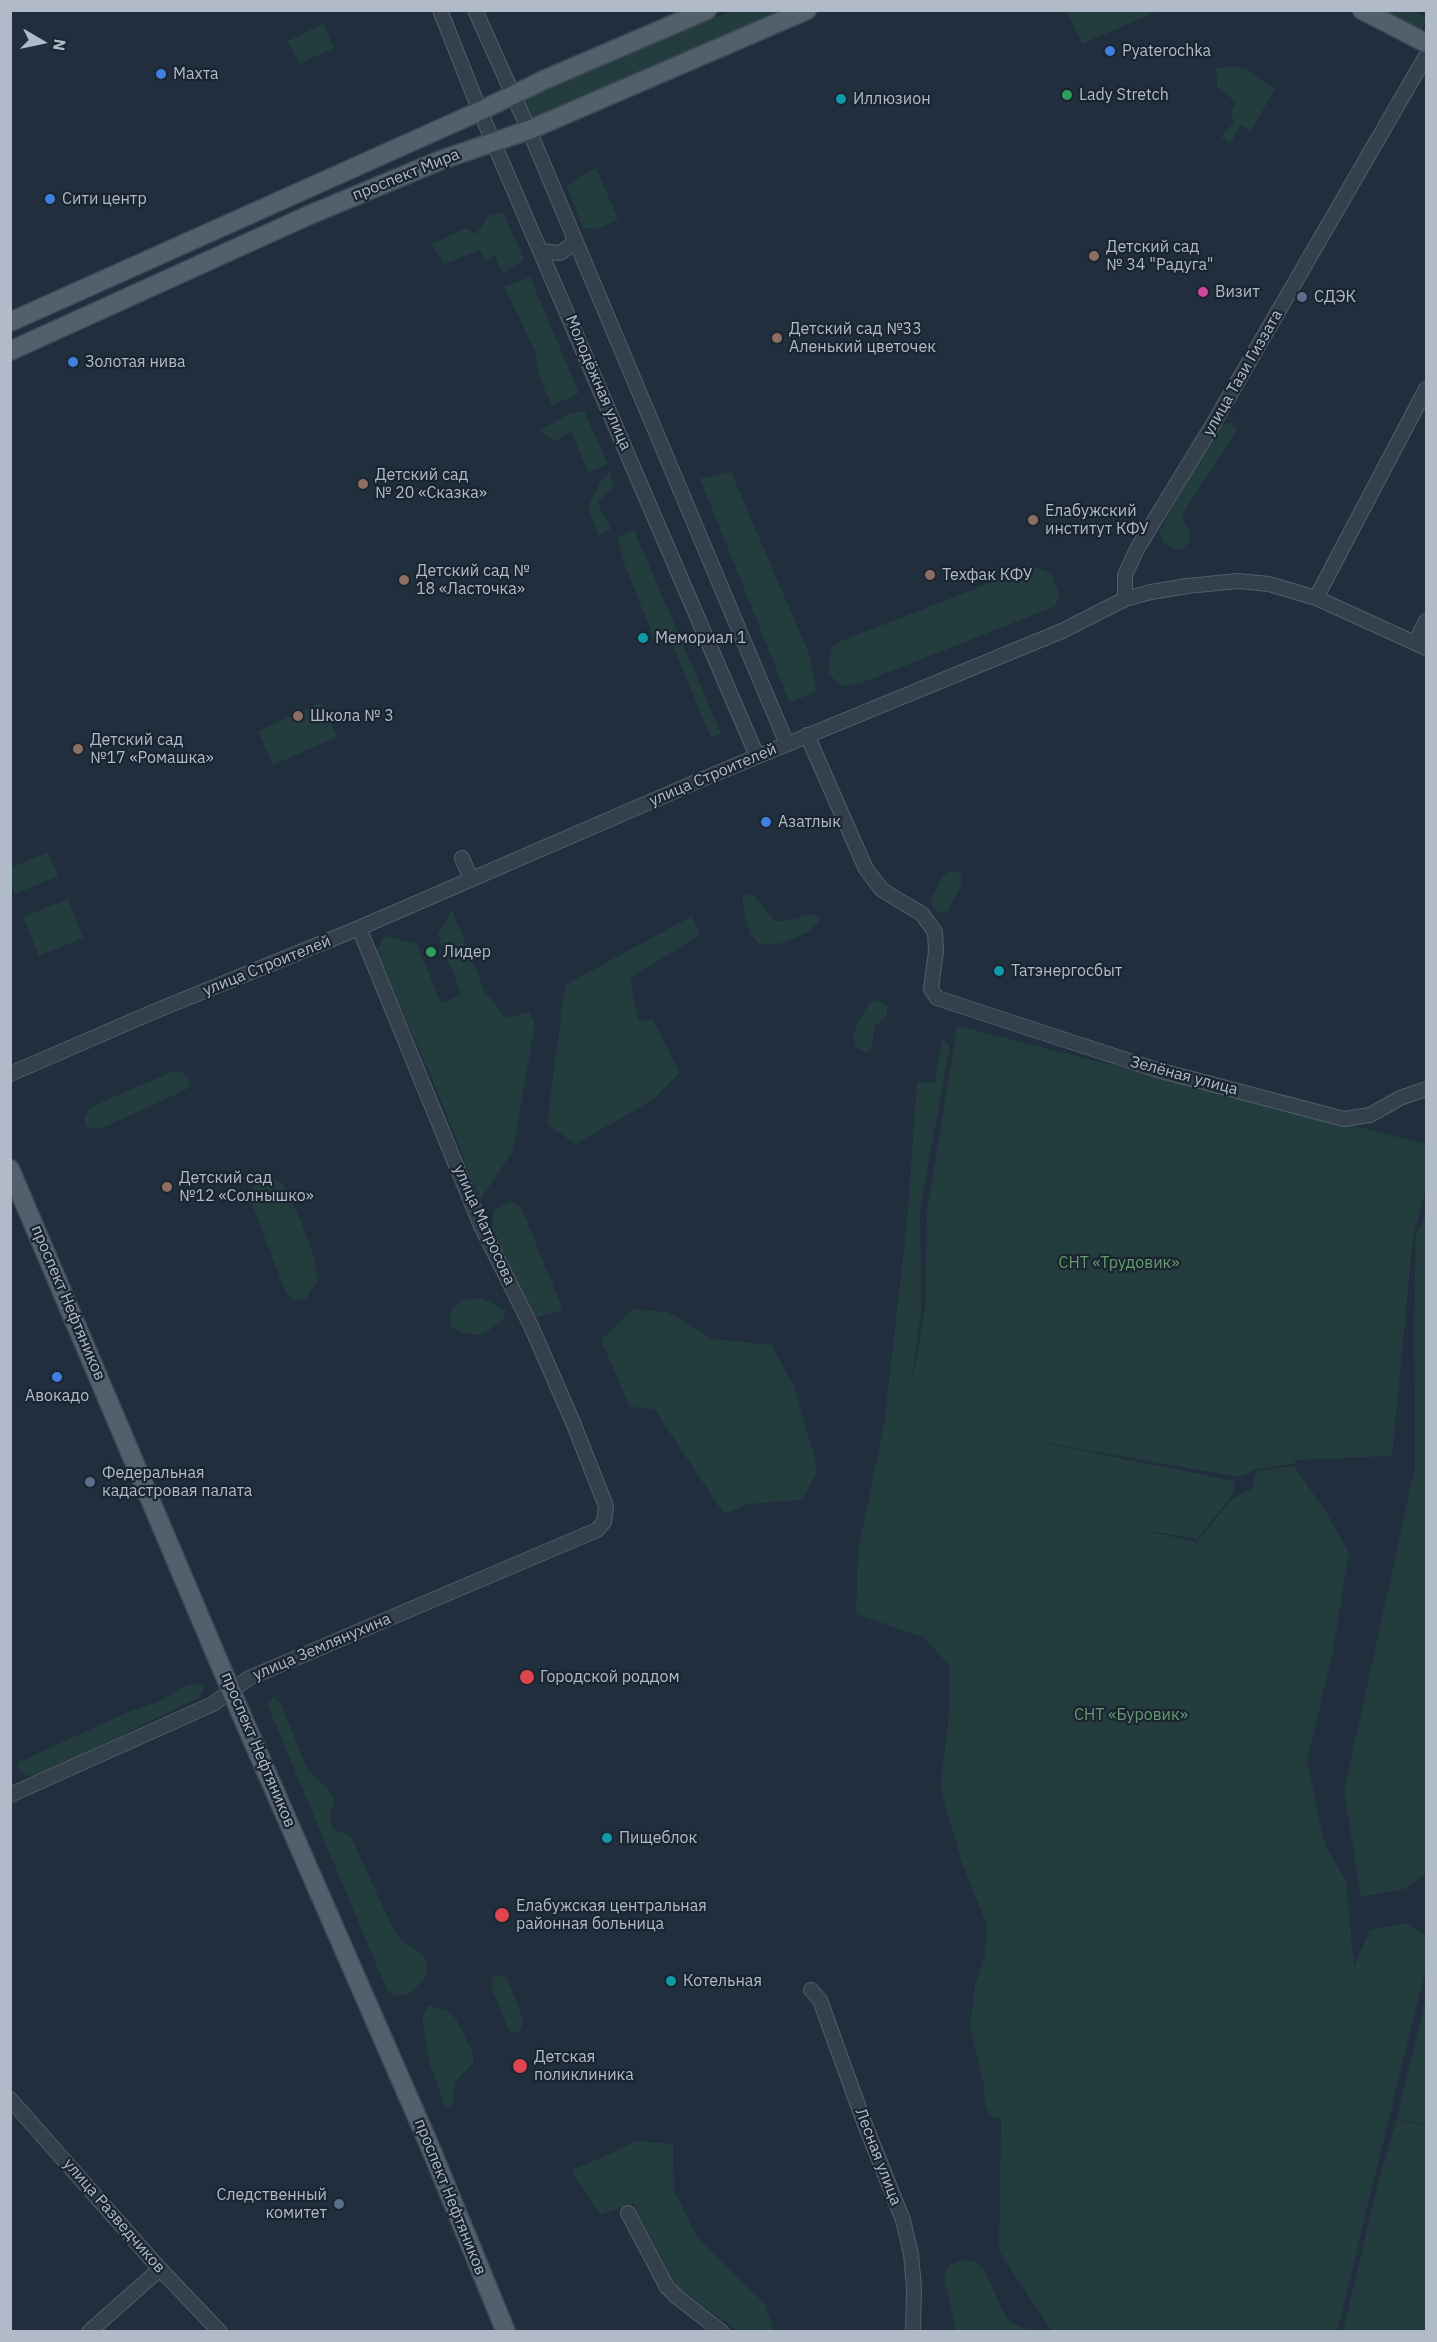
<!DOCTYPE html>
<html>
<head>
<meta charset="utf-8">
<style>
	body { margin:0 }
	#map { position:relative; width:1437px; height:2342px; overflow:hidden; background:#212e3d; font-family:"IBM Plex Sans",sans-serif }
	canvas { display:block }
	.frame { position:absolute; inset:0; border:12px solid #b0bac8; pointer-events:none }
	.north { position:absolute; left:12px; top:12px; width:60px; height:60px; -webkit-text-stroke:4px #1a2531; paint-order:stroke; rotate:99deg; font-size:16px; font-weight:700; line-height:24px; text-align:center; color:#b0bac8 }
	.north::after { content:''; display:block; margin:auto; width:21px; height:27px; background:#b0bac8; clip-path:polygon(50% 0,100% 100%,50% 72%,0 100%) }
</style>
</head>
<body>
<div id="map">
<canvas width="1437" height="2342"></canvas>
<div class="frame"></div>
<div class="north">N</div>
</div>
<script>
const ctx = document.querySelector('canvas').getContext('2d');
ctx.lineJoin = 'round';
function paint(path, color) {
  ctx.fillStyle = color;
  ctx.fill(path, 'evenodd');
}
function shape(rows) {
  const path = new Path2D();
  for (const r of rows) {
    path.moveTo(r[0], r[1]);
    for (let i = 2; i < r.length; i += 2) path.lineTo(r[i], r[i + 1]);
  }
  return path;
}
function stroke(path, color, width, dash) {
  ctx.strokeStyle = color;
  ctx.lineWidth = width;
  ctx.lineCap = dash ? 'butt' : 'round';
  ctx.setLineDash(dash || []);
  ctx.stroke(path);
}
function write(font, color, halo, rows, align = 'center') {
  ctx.font = font + ' "IBM Plex Sans",sans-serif';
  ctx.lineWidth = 4.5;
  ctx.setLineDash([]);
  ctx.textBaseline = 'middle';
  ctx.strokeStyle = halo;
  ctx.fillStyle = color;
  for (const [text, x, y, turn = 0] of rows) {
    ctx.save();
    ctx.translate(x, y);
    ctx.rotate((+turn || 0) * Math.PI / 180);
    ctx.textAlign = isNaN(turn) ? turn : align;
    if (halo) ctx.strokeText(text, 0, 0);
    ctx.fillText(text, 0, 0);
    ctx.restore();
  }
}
paint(shape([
	[730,11,784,11,529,121,520,101],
	[1067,11,1158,11,1082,44],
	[1383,11,1412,11,1426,17,1426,20,1421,30],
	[323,24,334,48,299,64,288,41],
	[1232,66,1246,69,1275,89,1251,131,1241,125,1230,144,1221,137,1234,122,1231,112,1236,102,1217,87,1216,68],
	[596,168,618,219,599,229,583,228,566,186],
	[503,212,524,260,502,274,495,255,486,262,480,250,445,264,431,244,466,228,476,234,488,216],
	[530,277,579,393,552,406,538,374,535,351,504,287],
	[584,411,608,464,588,473,571,431,555,441,539,431,570,413],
	[1230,423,1237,430,1234,435,1183,513,1182,518,1190,532,1189,542,1182,550,1172,548,1163,542,1159,533,1213,433,1220,425],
	[610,472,613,488,597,502,611,529,599,536,588,507,601,481],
	[731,472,810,656,816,691,790,703,700,479],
	[634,530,721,733,711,738,669,637,661,639,659,636,653,636,623,561,618,538],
	[1031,567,1041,569,1052,574,1059,594,1056,606,859,684,842,686,828,674,830,651,836,643],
	[322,702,337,737,273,765,258,731],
	[48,852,58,876,15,894,11,883,11,868],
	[951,870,961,874,962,885,948,911,937,913,931,904,933,894,943,876],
	[744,894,754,896,775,921,785,921,810,914,820,917,819,922,808,932,784,943,768,945,758,943,751,935,746,920,742,899],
	[68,899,83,938,39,956,23,917],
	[452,910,485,992,506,1018,529,1012,535,1024,513,1151,480,1200,432,1078,376,952,384,936,417,944,441,1003,462,995,438,935],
	[692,916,700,935,630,978,638,1021,653,1020,680,1073,651,1101,576,1144,547,1125,565,985],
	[879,1000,887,1006,887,1016,875,1026,872,1047,869,1051,864,1052,855,1047,853,1038,856,1026,869,1003],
	[957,1026,1426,1144,1426,1189,1413,1237,1392,1456,1296,1460,1294,1464,1256,1469,1239,1477,1024,1439,1234,1481,1234,1493,1197,1539,1132,1528,1197,1542,1231,1500,1251,1489,1257,1471,1294,1466,1326,1512,1349,1553,1332,1657,1307,1761,1325,1845,1346,1881,1354,1966,1370,1930,1407,1923,1426,1936,1426,1968,1337,2331,1052,2331,999,2251,1001,2118,990,2116,985,2107,984,2086,970,2027,975,1985,985,1955,987,1925,963,1866,940,1788,948,1727,950,1666,923,1637,856,1614,858,1551,884,1424,907,1223,917,1082,935,1083,942,1040,950,1045,920,1210,921,1311,910,1393,925,1310,927,1212],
	[171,1072,182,1072,190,1079,187,1089,105,1127,95,1129,85,1126,85,1116,91,1107],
	[273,1178,282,1183,300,1219,315,1261,317,1282,305,1299,294,1300,286,1293,253,1207,251,1197,254,1186,262,1180],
	[511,1201,522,1209,563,1310,534,1318,492,1229,493,1211],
	[1426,1214,1426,1873,1404,1889,1361,1897,1344,1791,1415,1467,1414,1324,1416,1235],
	[483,1298,502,1309,505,1319,482,1335,461,1333,452,1327,449,1317,453,1307,462,1300],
	[633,1309,668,1312,712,1339,772,1345,794,1387,814,1456,817,1472,802,1500,748,1504,724,1514,654,1409,630,1407,601,1340],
	[195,1683,204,1687,200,1697,44,1773,29,1776,19,1772,17,1767,19,1762,128,1712,158,1702,181,1688],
	[274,1696,281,1704,308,1770,327,1788,333,1797,334,1802,330,1817,332,1828,351,1837,392,1926,401,1940,423,1954,427,1964,427,1975,414,1990,404,1995,394,1996,386,1988,267,1704],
	[503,1975,507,1978,523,2019,521,2029,517,2032,512,2033,508,2029,491,1986,493,1976],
	[1426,1997,1426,2126,1397,2118],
	[428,2005,448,2011,456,2019,473,2053,473,2063,455,2082,453,2098,454,2103,451,2107,445,2107,429,2062,422,2018],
	[1397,2119,1426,2127,1426,2331,1343,2331,1381,2171],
	[636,2141,673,2144,674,2190,697,2237,765,2304,774,2331,735,2331,735,2329,677,2287,633,2204,600,2215,571,2170,610,2154],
	[965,2260,975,2262,983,2268,1006,2317,1013,2324,1033,2331,957,2331,944,2278,946,2268,955,2262]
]), '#233c3e');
const minor = shape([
	[440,10,480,111,757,756],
	[475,10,529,130,787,744],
	[541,251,560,253,570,246,574,241,573,236],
	[1316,598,1426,389],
	[1125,599,1125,575,1137,549,1209,431,1426,56],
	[1415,643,1426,621],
	[807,735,866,869,882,890,922,914,935,932,936,951,931,989,937,998,1154,1069,1344,1119,1370,1115,1400,1098,1426,1089],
	[462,858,471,879],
	[10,1074,153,1012,359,928,705,778,1062,631,1125,599,1151,592,1187,586,1238,581,1269,584,1316,598,1426,648],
	[10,1795,213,1704,249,1678,597,1530,604,1522,606,1506,572,1420,531,1326,481,1226,359,928],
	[811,1990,820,2000,864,2122,903,2220,911,2254,914,2288,913,2332],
	[10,2099,160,2269,220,2332],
	[628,2213,667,2287,677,2297,722,2332],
	[89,2332,160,2269]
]);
const major = shape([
	[1362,10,1426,43],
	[10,322,480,111,546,79,707,10],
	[10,351,307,216,441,160,529,130,807,10],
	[10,1169,241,1714,428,2142,506,2332]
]);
stroke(minor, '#535d6a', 16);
stroke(major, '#3e4955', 21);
stroke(minor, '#35404d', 14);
stroke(major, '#525f6d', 18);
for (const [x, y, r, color] of [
	[1110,51,6,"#3f7fe0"],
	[161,74,6,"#3f7fe0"],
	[1067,95,6,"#2e9e5b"],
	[841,99,6,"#0f9aa8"],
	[50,199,6,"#3f7fe0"],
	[1094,256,6,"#8d6e63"],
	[1203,292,6,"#d1479c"],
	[1302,297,6,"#5c6f8a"],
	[777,338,6,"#8d6e63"],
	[73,362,6,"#3f7fe0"],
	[363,484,6,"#8d6e63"],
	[1033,520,6,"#8d6e63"],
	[930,575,6,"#8d6e63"],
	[404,580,6,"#8d6e63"],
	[643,638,6,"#0f9aa8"],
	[298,716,6,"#8d6e63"],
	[78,749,6,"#8d6e63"],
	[766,822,6,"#3f7fe0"],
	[431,952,6,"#2e9e5b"],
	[999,971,6,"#0f9aa8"],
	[167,1187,6,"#8d6e63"],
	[57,1377,6,"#3f7fe0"],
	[90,1482,6,"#5c6f8a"],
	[527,1677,8,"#e0444e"],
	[607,1838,6,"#0f9aa8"],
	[502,1915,8,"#e0444e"],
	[671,1981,6,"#0f9aa8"],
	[520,2066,8,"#e0444e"],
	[339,2204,6,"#5c6f8a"]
]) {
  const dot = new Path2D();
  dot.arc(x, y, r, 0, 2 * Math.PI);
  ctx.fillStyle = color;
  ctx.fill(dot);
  stroke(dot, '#1a2531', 2);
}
write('16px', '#b0bac8', '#1a2531', [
	["Pyaterochka",1122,51],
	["Махта",173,74],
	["Lady Stretch",1079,95],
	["Иллюзион",853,99],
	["Сити центр",62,199],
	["Детский сад",1106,247],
	["№ 34 \"Радуга\"",1106,265],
	["Визит",1215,292],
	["СДЭК",1314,297],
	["Детский сад №33",789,329],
	["Аленький цветочек",789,347],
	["Золотая нива",85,362],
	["Детский сад",375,475],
	["№ 20 «Сказка»",375,493],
	["Елабужский",1045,511],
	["институт КФУ",1045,529],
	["Детский сад №",416,571],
	["18 «Ласточка»",416,589],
	["Техфак КФУ",942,575],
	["Мемориал 1",655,638],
	["Школа № 3",310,716],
	["Детский сад",90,740],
	["№17 «Ромашка»",90,758],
	["Азатлык",778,822],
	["Лидер",443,952],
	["Татэнергосбыт",1011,971],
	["Детский сад",179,1178],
	["№12 «Солнышко»",179,1196],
	["Авокадо",57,1396,"center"],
	["Федеральная",102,1473],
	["кадастровая палата",102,1491],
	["Городской роддом",540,1677],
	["Пищеблок",619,1838],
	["Елабужская центральная",516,1906],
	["районная больница",516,1924],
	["Котельная",683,1981],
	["Детская",534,2057],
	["поликлиника",534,2075],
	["Следственный",327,2195,"right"],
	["комитет",327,2213,"right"]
], 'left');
write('16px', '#b0bac8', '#1a2531', [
	["проспект Мира",406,175,-22],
	["улица Тази Гиззата",1243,373,-60],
	["Молодёжная улица",598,383,67],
	["улица Строителей",713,775,-23],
	["улица Строителей",267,966,-22],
	["Зелёная улица",1184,1076,15],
	["улица Матросова",484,1225,66],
	["проспект Нефтяников",68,1303,67],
	["улица Землянухина",322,1647,-23],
	["проспект Нефтяников",258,1750,67],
	["Лесная улица",878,2157,69],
	["проспект Нефтяников",450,2197,68],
	["улица Разведчиков",114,2216,49]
]);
write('16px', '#659b6f', '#1a2531', [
	["СНТ «Трудовик»",1119,1263],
	["СНТ «Буровик»",1131,1715]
]);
</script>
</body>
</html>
